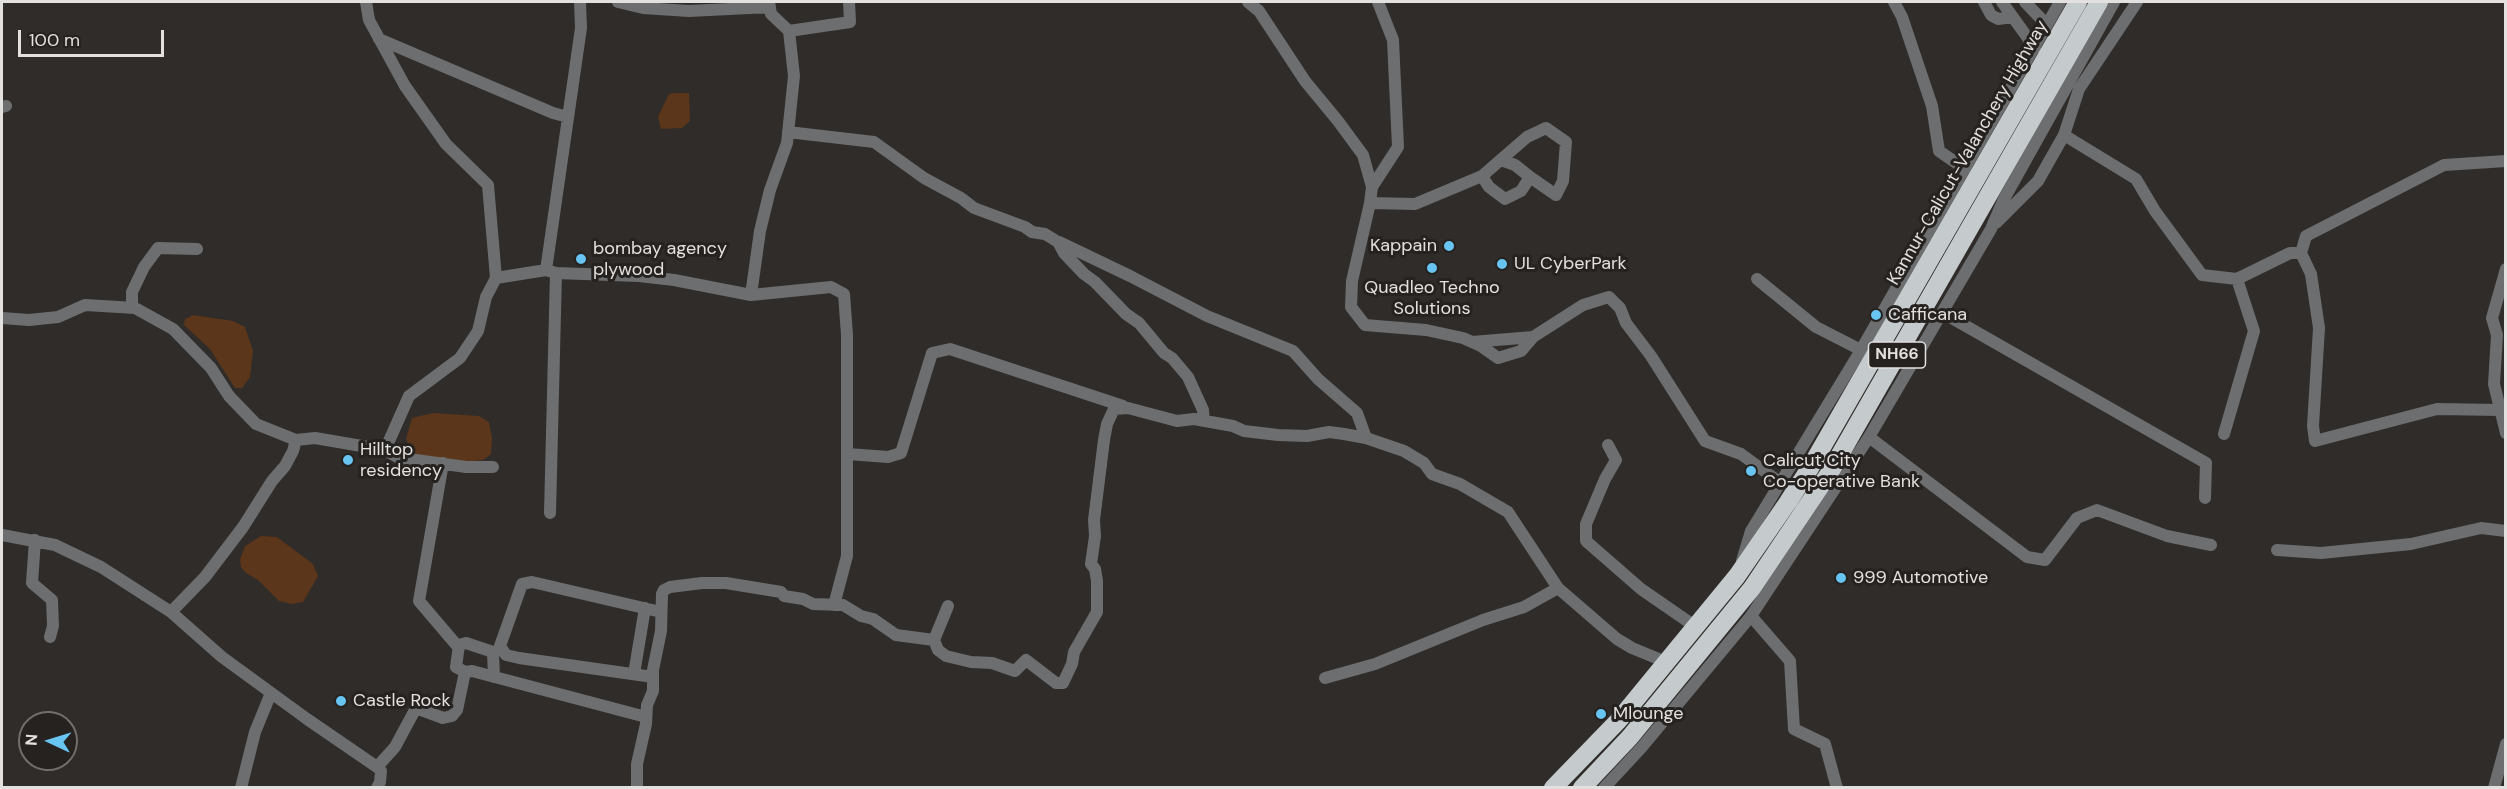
<!DOCTYPE html>
<html>
<head>
<meta charset="utf-8">
<style>
  body { margin:0 }
  #map { position:relative; width:2507px; height:789px; overflow:hidden; background:#2f2c2a; font-family:"DM Sans",sans-serif }
  canvas { display:block }
  .frame { position:absolute; inset:0; border:3px solid #e3e1df; pointer-events:none }
  .north { position:absolute; left:18px; top:711px; width:60px; height:60px; box-sizing:border-box; background:#262220; border:2px solid #726e6c; border-radius:50%; rotate:274deg; font-size:16px; font-weight:700; line-height:24px; text-align:center; color:#e3e1df }
  .north::after { content:''; display:block; margin:auto; width:21px; height:27px; background:#68c4f0; clip-path:polygon(50% 0,100% 100%,50% 72%,0 100%) }
  .scale { position:absolute; left:18px; top:30px; width:146px; height:27px; box-sizing:border-box; border:3px solid #e3e1df; border-top:0; padding-left:8px; font-size:18px; line-height:21px; white-space:nowrap; color:#e3e1df; -webkit-text-stroke:4px #262220; paint-order:stroke }
</style>
</head>
<body>
<div id="map">
<canvas width="2507" height="789"></canvas>
<div class="frame"></div>
<div class="north">N</div>
<div class="scale">100 m</div>
</div>
<script>
const ctx = document.querySelector('canvas').getContext('2d');
ctx.lineJoin = 'round';
function fill(path, color) {
  ctx.fillStyle = color;
  ctx.fill(path, 'evenodd');
}
function poly(rows) {
  const path = new Path2D();
  for (const r of rows) {
    path.moveTo(r[0], r[1]);
    for (let i = 2; i < r.length; i += 2) path.lineTo(r[i], r[i + 1]);
  }
  return path;
}
function strokePath(path, color, width, dash) {
  ctx.strokeStyle = color;
  ctx.lineWidth = width;
  ctx.lineCap = dash ? 'butt' : 'round';
  ctx.setLineDash(dash || []);
  ctx.stroke(path);
}
function drawText(font, color, halo, rows, align = 'center') {
  ctx.font = font + ' "DM Sans",sans-serif';
  ctx.lineWidth = 6;
  ctx.setLineDash([]);
  ctx.textBaseline = 'middle';
  ctx.strokeStyle = halo;
  ctx.fillStyle = color;
  for (const [text, x, y, turn = 0] of rows) {
    ctx.save();
    ctx.translate(x, y);
    ctx.rotate((+turn || 0) * Math.PI / 180);
    ctx.textAlign = isNaN(turn) ? turn : align;
    if (halo) ctx.strokeText(text, 0, 0);
    ctx.fillText(text, 0, 0);
    ctx.restore();
  }
}
const green = poly([
  [675,93,689,93,690,121,682,128,661,129,658,117,669,94],
  [193,315,233,321,245,327,253,351,250,377,242,388,235,388,210,349,184,325,185,319],
  [433,413,479,416,489,422,492,438,491,454,483,460,473,461,453,461,412,455,406,439,412,418],
  [261,536,277,537,313,564,318,576,303,602,291,604,279,601,258,580,246,573,241,567,240,560,245,546]
]);
const minor = poly([
  [366,2,369,20,405,86,446,144,488,185,496,278],
  [618,2,643,8,689,11,770,7],
  [1248,2,1259,11,1305,81,1338,121,1363,155,1372,187,1370,203],
  [1894,2,1902,17,1932,106,1939,151,1965,169],
  [1984,2,1991,15,1998,19,2013,17],
  [2002,2,2035,48],
  [2025,2,2047,25],
  [789,31,850,22,849,2],
  [379,39,553,113,568,117],
  [2,107,6,106],
  [788,132,874,142,924,178,961,198,974,208,1025,227,1032,232,1045,234,1058,242,1064,253,1084,274,1095,282,1126,314,1139,323,1164,353,1172,358,1188,377,1203,410,1204,421],
  [2064,135,2136,179,2155,211,2202,275,2237,279,2290,253,2301,253,2311,274,2319,328,2313,426,2315,441,2437,409,2500,410],
  [1482,176,1489,187,1505,199,1521,191,1530,177,1515,165,1501,160],
  [1530,177,1556,195,1563,181,1566,142,1546,128,1527,137,1482,176,1415,204,1370,203,1352,281,1351,307,1365,325,1426,330,1463,338,1481,346,1498,358,1521,351,1533,337,1583,305,1609,297,1620,308,1626,323,1651,356,1705,441,1741,454,1782,484],
  [1372,187,1398,147,1393,40,1378,2],
  [1996,223,2038,181,2064,135,2079,89,2137,2],
  [1059,242,1130,276,1207,316,1293,351,1318,379,1357,413,1366,438],
  [2301,253,2306,236,2444,165,2506,161],
  [2506,269,2492,318,2497,335,2494,384,2506,433],
  [546,270,581,28,580,2],
  [1757,279,1816,327,1861,350],
  [751,295,831,287,844,294,847,335,847,556,834,605],
  [132,308,132,292,144,267,158,248,197,249],
  [1943,313,2206,463,2205,498],
  [2,318,29,320,58,317,85,305,135,308,173,329,211,368,229,396,256,424,296,440,315,438,385,450,409,396,460,358,478,331,486,297,496,278,546,270,556,273,639,276,674,280,751,295,760,231,770,190,787,143,794,76,789,31,771,14,769,2],
  [1472,342,1533,337],
  [2224,434,2254,331,2237,279],
  [1869,437,2027,557,2045,560,2077,518,2097,510,2167,536,2211,545],
  [1608,445,1616,460,1605,479,1586,524,1586,541,1641,589,1696,627],
  [385,450,399,458,416,460,466,467,493,467],
  [848,454,888,457,901,453,932,353,950,349,1123,406],
  [443,463,419,601,459,648],
  [550,513,556,273],
  [2,535,55,545,101,567,171,612,222,657,307,719,377,767,381,771,380,782,377,788],
  [35,540,32,583,52,600,53,626,50,637],
  [2277,550,2321,553,2411,544,2481,528,2506,531],
  [1742,561,1751,531,1861,350,2060,2],
  [171,612,205,577,243,527,272,481,285,466,293,451,296,440],
  [1751,616,1790,661,1794,729,1825,744,1837,788],
  [934,640,948,606],
  [465,672,456,667,459,645,466,643,493,652,494,677],
  [634,674,645,608],
  [653,677,519,658,506,655,500,646,522,584,532,582,661,612],
  [1325,678,1375,664,1483,620,1524,607,1558,588],
  [377,767,395,747,416,708,443,718,452,716,457,710,465,672,472,671,646,717],
  [241,788,255,732,271,693],
  [637,788,637,764,646,724,647,705,653,691,653,670,661,631,662,594,664,590,670,587,702,583,726,583,781,592,784,596,803,599,813,604,843,605,861,616,873,619,896,635,934,640,938,650,946,656,971,662,992,663,1015,671,1026,660,1056,683,1063,683,1072,664,1074,652,1097,612,1097,581,1095,569,1091,564,1095,536,1094,520,1104,440,1107,424,1114,409,1128,408,1177,421,1194,419,1233,426,1244,431,1278,435,1307,436,1329,432,1344,434,1366,438,1404,451,1424,463,1432,474,1460,484,1508,512,1558,588,1617,639,1632,648,1666,662],
  [1604,788,1642,747,1751,616,1869,437,1991,229,2004,199,2114,2],
  [2494,788,2506,744]
]);
const highway = poly([
  [1553,788,1618,721,1737,576,1788,502,1810,468,2078,2],
  [1582,788,1630,737,1752,588,1830,472,2099,2]
]);
const markers = [
  [1449,246,6,"#68c4f0"],
  [581,259,6,"#68c4f0"],
  [1502,264,6,"#68c4f0"],
  [1432,268,6,"#68c4f0"],
  [1876,315,6,"#68c4f0"],
  [348,460,6,"#68c4f0"],
  [1751,471,6,"#68c4f0"],
  [1841,578,6,"#68c4f0"],
  [341,701,6,"#68c4f0"],
  [1601,714,6,"#68c4f0"]
];
const shields = [
  [1897,355,57]
];
const shieldNames = [
  ["NH66",1897,355]
];
const streetNames = [
  ["Kannur-Calicut-Valanchery Highway",1968,153,-60]
];
const poiNames = [
  ["Kappain",1437,246,"right"],
  ["bombay agency",593,249],
  ["plywood",593,270],
  ["UL CyberPark",1514,264],
  ["Quadleo Techno",1432,288,"center"],
  ["Solutions",1432,309,"center"],
  ["Cafficana",1888,315],
  ["Hilltop",360,450],
  ["residency",360,471],
  ["Calicut City",1763,461],
  ["Co-operative Bank",1763,482],
  ["999 Automotive",1853,578],
  ["Castle Rock",353,701],
  ["Mlounge",1613,714]
];
fill(green, '#5b361a');
strokePath(minor, '#6c6e6f', 12);
strokePath(highway, '#c5cacc', 18);
for (const [x, y, r, color] of markers) {
  const dot = new Path2D();
  dot.arc(x, y, r, 0, 2 * Math.PI);
  ctx.fillStyle = color;
  ctx.fill(dot);
  strokePath(dot, '#262220', 2);
}
for (const [x, y, w] of shields) {
  const box = new Path2D();
  box.roundRect(x - w / 2, y - 13, w, 26, 4.5);
  ctx.fillStyle = '#262220';
  ctx.fill(box);
  strokePath(box, '#e3e1df', 1.5);
}
drawText('bold 16px', '#e3e1df', null, shieldNames);
drawText('18px', '#e3e1df', '#262220', streetNames);
drawText('18px', '#e3e1df', '#262220', poiNames, 'left');
</script>
</body>
</html>
